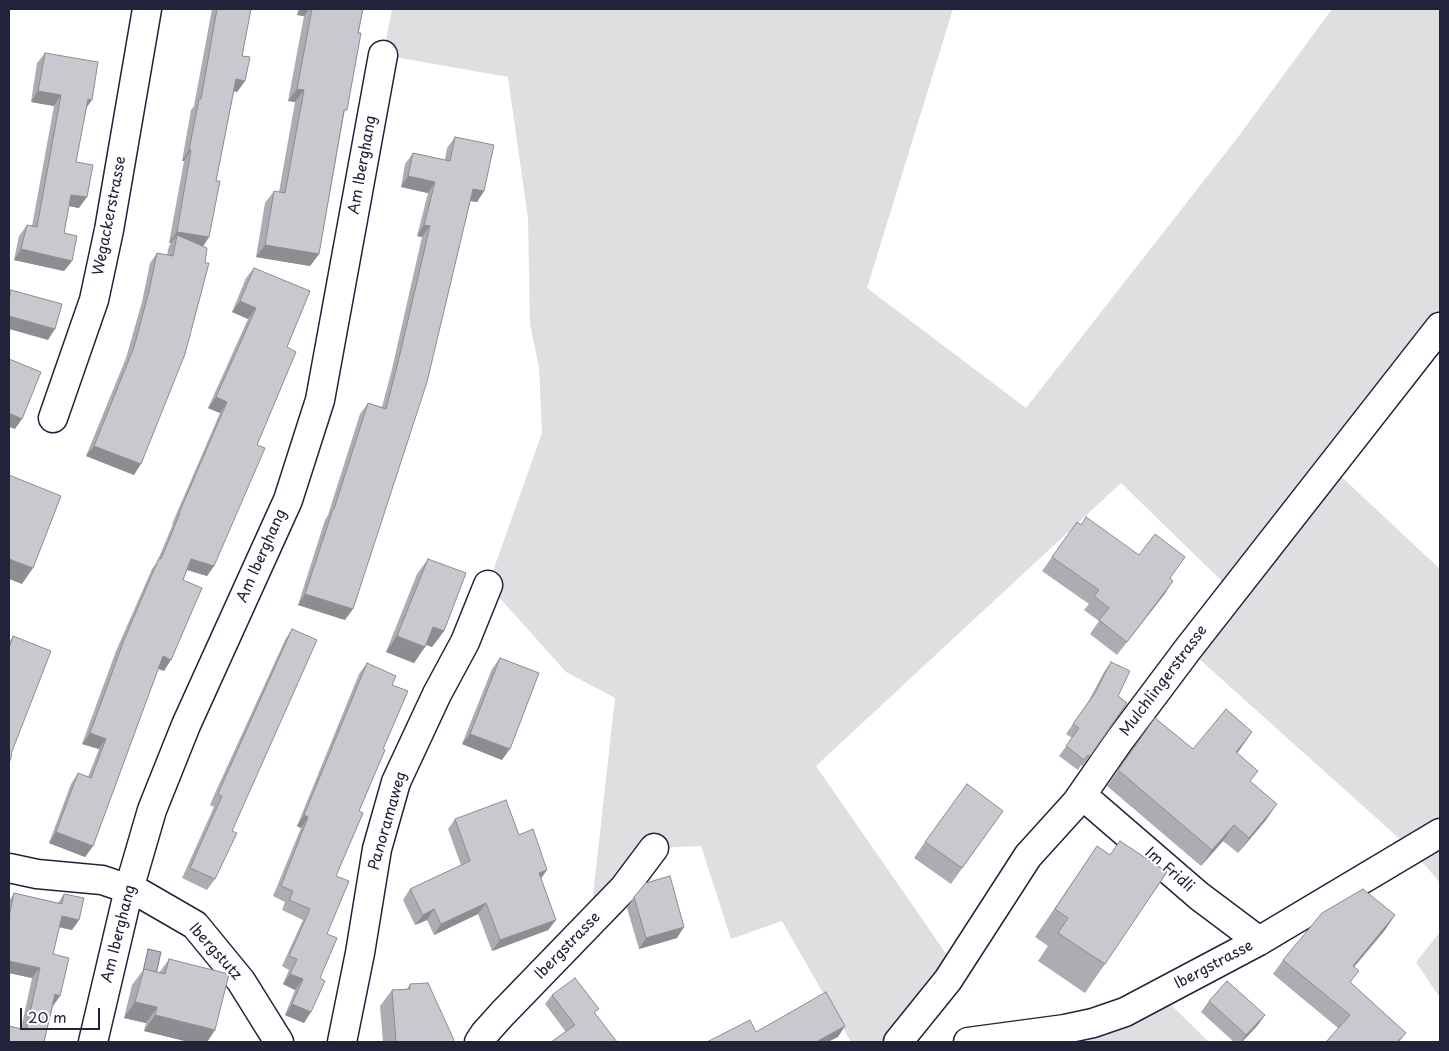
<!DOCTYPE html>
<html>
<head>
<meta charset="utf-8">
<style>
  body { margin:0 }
  #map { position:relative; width:1449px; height:1051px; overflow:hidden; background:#fff; font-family:"Playpen Sans",sans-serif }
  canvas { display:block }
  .frame { position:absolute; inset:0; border:10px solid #22223b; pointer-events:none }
  .scale { position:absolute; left:20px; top:1008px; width:80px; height:22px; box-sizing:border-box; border:2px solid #22223b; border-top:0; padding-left:6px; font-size:15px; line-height:18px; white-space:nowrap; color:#22223b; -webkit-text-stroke:4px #fff; paint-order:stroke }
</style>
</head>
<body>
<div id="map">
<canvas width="1449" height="1051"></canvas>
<div class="frame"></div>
<div class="scale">20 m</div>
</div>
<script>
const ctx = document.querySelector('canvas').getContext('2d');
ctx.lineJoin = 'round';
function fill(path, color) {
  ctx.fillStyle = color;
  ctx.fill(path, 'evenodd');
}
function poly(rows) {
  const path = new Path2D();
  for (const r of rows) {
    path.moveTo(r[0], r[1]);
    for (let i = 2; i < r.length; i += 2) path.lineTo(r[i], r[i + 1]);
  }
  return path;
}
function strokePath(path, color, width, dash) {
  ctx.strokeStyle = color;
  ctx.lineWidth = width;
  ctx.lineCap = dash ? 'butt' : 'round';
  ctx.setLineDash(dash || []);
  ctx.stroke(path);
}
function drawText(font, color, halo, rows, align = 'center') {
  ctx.font = font + ' "Playpen Sans",sans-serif';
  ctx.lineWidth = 4;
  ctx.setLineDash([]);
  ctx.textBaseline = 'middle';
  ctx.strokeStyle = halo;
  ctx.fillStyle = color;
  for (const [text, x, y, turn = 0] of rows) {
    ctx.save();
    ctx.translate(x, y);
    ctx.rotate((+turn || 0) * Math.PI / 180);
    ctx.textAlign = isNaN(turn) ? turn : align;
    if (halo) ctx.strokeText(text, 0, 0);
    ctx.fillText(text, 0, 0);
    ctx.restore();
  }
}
const green = poly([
  [392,9,953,9,867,288,1026,408,1238,137,1332,9,1440,9,1440,327,1331,467,1440,569,1440,883,1412,850,1188,649,1233,592,1121,483,816,766,956,968,898,1042,851,1042,782,921,731,939,701,846,654,848,590,922,615,698,566,672,488,585,542,433,539,367,530,324,528,218,508,77,383,55],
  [1440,932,1440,998,1416,962],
  [1160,994,1209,1042,1020,1042]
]);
const water = poly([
  [148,949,161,952,155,979,142,976,148,949]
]);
const minor = poly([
  [53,418,94,300,109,230,147,9],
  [1082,795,1199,896,1259,941],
  [9,868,37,874,102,880,138,892,195,925,241,981,279,1042],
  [93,1042,129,889,152,810,186,725,288,500,320,400,383,55],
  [342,1042,360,953,377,849,396,782,437,694,465,642,488,585],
  [479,1042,485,1033,503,1013,624,888,654,848],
  [898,1042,948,980,1028,856,1076,803,1119,741,1188,649,1440,327],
  [968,1042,1065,1029,1093,1023,1125,1012,1259,941,1440,833]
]);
const wall = poly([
  [212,9,251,9,242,56,245,81,237,92,234,91,216,181,209,237,203,246,134,475,86,456,126,358,142,302,150,263,157,253,167,255,169,246,171,243,169,243,184,161,182,161,191,110,194,106],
  [298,9,363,9,319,254,310,266,256,257,265,203,274,191,279,192,295,102,288,101,304,16,297,15],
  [45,53,86,108,76,162,79,208,69,206,64,233,72,261,64,271,14,260,19,236,27,225,32,226,54,106,31,102,37,63],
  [455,137,484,191,477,202,470,201,345,620,298,605,325,520,328,515,360,414,368,403,382,407,392,369,422,237,417,236,428,193,401,187,405,164,413,153,445,160,447,148],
  [254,268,287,347,257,445,214,566,207,576,187,570,183,580,164,671,158,669,93,846,85,857,49,843,71,784,78,773,88,777,99,749,82,744,116,651,152,569,157,562,173,524,172,524,220,413,208,408,248,319,232,312,246,278],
  [1077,522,1173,581,1117,655,1090,634,1099,621,1084,610,1089,604,1042,571],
  [428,559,444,631,432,647,426,645,414,663,386,652,417,574],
  [292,629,232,831,215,879,207,890,182,878,214,807,210,805,216,791,285,640],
  [13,636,9,763,9,643],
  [500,658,502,760,462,744,492,669],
  [1111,662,1118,696,1127,703,1083,766,1081,765,1078,770,1059,756,1072,738,1066,734,1088,702,1104,672],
  [367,663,392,685,383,749,359,811,336,876,320,978,304,1023,285,1015,295,990,283,984,289,970,282,966,303,920,282,910,285,902,273,896,301,828,297,826,359,674],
  [1155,718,1193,749,1241,748,1237,753,1251,782,1266,820,1238,853,1223,841,1201,866,1107,786],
  [1003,811,951,884,914,858,925,842],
  [455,819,519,835,541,879,556,920,548,930,492,951,478,914,434,935,427,920,415,925,403,900,410,889,461,865,448,829],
  [1097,846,1105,964,1085,993,1038,961,1048,946,1035,937],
  [14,893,58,903,64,894,79,920,72,930,59,927,53,954,53,1006,44,1042,21,1029,32,978,9,973,9,901],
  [634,897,677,938,639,949,627,908],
  [1395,915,1385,930,1354,967,1351,983,1406,1033,1399,1042,1326,1042,1338,1028,1273,974,1283,960],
  [169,959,215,1030,207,1042,189,1042,144,1031,146,1023,124,1018,132,985,144,969,159,973],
  [410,984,454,1042,383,1042,380,1006,392,990,407,989],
  [552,995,596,1014,566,1032,545,1004],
  [1209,1001,1265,1015,1257,1026,1242,1042,1234,1042,1201,1012]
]);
const shadedWall = poly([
  [301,9,309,9,304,16,297,15],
  [236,79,245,81,237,92,229,90],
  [297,89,304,90,295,102,288,101],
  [38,91,61,95,54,106,31,102],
  [88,99,92,100,84,111],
  [189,150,191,150,184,161,182,161],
  [408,176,435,182,428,193,401,187],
  [473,189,484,191,477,202,465,200],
  [71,195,87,197,79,208,63,205],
  [424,225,430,226,422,237,417,236],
  [177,232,209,237,202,248,177,235,171,243,169,243],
  [265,245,319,254,310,266,256,257],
  [21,249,72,261,64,271,14,260],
  [240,301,256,308,248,319,232,312],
  [9,316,55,329,48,340,9,329],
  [216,397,227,402,220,413,208,408],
  [9,413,22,419,15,429,9,427],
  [94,446,141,464,134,475,86,456],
  [9,559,33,568,22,584,9,579],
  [191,559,214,566,207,576,184,569],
  [1173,581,1164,595,1117,655,1127,642],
  [305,594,353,609,345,620,298,605],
  [433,627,444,631,432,647,422,643],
  [397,636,425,647,414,663,386,652],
  [163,656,171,660,164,671,155,667],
  [1252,732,1241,748,1225,768,1236,752],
  [90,733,106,739,99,749,82,744],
  [470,734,510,749,502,760,462,744],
  [1277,804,1266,820,1238,853,1249,838],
  [304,815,308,817,301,828,297,826],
  [1234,825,1223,841,1201,866,1212,850],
  [56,832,93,846,85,857,49,843],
  [547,870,540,880,539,873],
  [486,903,478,914,434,935,441,924],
  [434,909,427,920,415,925,423,915],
  [1395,915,1385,930,1343,980,1353,966],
  [62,916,79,920,72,930,54,926],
  [556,920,548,930,492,951,500,940],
  [684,927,677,938,639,949,646,938],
  [9,961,40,968,32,978,9,973],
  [290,974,303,979,295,990,283,984],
  [55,994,60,996,53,1006,48,1005],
  [135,1002,157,1007,146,1023,124,1018],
  [292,1004,311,1012,304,1023,285,1015],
  [155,1015,215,1030,207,1042,189,1042,144,1031],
  [1265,1015,1257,1026,1242,1042,1241,1042,1246,1035],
  [845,1026,838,1037,828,1042,816,1042]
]);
const building = poly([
  [217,9,251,9,242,56,250,57,245,81,236,79,216,181,220,181,209,237,177,232,191,150,189,150,199,99,201,99,217,9],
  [312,9,363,9,358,33,361,33,347,110,344,110,319,254,265,245,274,191,285,193,304,90,297,89,312,9],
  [45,53,98,62,92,100,88,99,76,162,93,165,87,197,71,195,64,233,77,236,72,261,21,249,27,225,37,227,61,95,38,91,45,53],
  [455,137,494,145,484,191,473,189,427,382,353,609,305,594,333,509,334,509,368,403,386,409,399,358,430,226,424,225,435,182,408,176,413,153,450,161,455,137],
  [177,235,207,248,205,263,209,263,185,354,141,464,94,446,134,347,149,291,157,253,173,256,177,235],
  [254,268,310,291,287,347,296,352,257,445,265,448,214,566,191,559,183,580,202,588,171,660,163,656,93,846,56,832,78,773,91,778,106,739,90,733,124,640,159,558,161,559,180,513,179,513,227,402,216,397,256,308,240,301,254,268],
  [11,290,62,304,55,329,9,316,9,299,11,290],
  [9,359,41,372,22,419,9,413,9,359],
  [9,475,61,496,33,568,9,559,9,475],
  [1086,517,1139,555,1155,534,1185,557,1170,578,1173,581,1127,642,1099,620,1109,608,1094,596,1099,590,1052,557,1077,522,1081,525,1086,517],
  [428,559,466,573,444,631,433,627,425,647,397,636,428,559],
  [292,629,317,640,232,831,237,833,215,879,190,868,222,796,218,794,224,780,292,629],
  [13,636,51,651,11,754,12,755,9,763,9,648,13,636],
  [500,658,539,673,510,749,470,734,500,658],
  [1111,662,1130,671,1118,696,1127,703,1090,756,1088,755,1084,760,1066,746,1079,728,1073,724,1095,693,1111,662],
  [367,663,396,676,392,685,408,691,383,749,385,750,359,811,363,813,336,876,349,881,327,934,337,938,320,978,325,981,311,1012,292,1004,303,979,290,974,297,959,289,956,310,909,289,900,293,891,281,886,308,817,304,815,367,663],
  [1226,709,1252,732,1236,752,1258,771,1250,781,1277,804,1249,838,1234,825,1212,850,1118,770,1155,718,1193,749,1226,709],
  [967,784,1003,811,962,868,925,842,967,784],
  [506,800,519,835,533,829,547,870,539,873,556,920,500,940,486,903,441,924,434,909,423,915,410,889,470,861,455,819,506,800],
  [1120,841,1167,872,1105,964,1058,933,1068,918,1055,909,1097,846,1110,855,1120,841],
  [670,876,684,927,646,938,634,897,646,883,670,876],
  [1363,889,1395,915,1353,966,1359,971,1350,982,1406,1033,1397,1042,1326,1042,1350,1015,1283,960,1322,913,1363,889],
  [14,893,62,904,64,894,84,898,79,920,62,916,53,954,69,958,60,996,55,994,44,1042,9,1042,9,1026,26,1030,40,968,9,961,9,917,14,893],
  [169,959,229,974,215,1030,155,1015,157,1007,135,1002,144,969,165,974,169,959],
  [575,978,599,1009,594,1012,617,1042,551,1042,575,1025,552,995,575,978],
  [1227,981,1265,1015,1246,1035,1209,1001,1227,981],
  [428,983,454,1040,454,1042,396,1042,392,990,410,989,410,984,428,983],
  [826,992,845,1026,816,1042,707,1042,750,1020,756,1032,826,992]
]);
const streetNames = [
  ["Am Iberghang",363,165,-80],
  ["Wegackerstrasse",110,216,-79],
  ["Am Iberghang",262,556,-66],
  ["Mulchlingerstrasse",1164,681,-53],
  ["Panoramaweg",388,821,-74],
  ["Im Fridli",1169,870,41],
  ["Am Iberghang",119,934,-76],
  ["Ibergstrasse",568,946,-46],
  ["Ibergstutz",215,952,48],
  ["Ibergstrasse",1214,965,-28]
];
fill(green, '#dfdfe2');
fill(water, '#b4b4bc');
strokePath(water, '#7a7a88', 1);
strokePath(minor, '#22223b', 31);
strokePath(minor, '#fff', 28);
fill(wall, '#acacb2');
fill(shadedWall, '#8c8c91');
fill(building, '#c8c8cf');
strokePath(building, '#8c8c91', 1);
drawText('15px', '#22223b', '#fff', streetNames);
</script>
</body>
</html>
